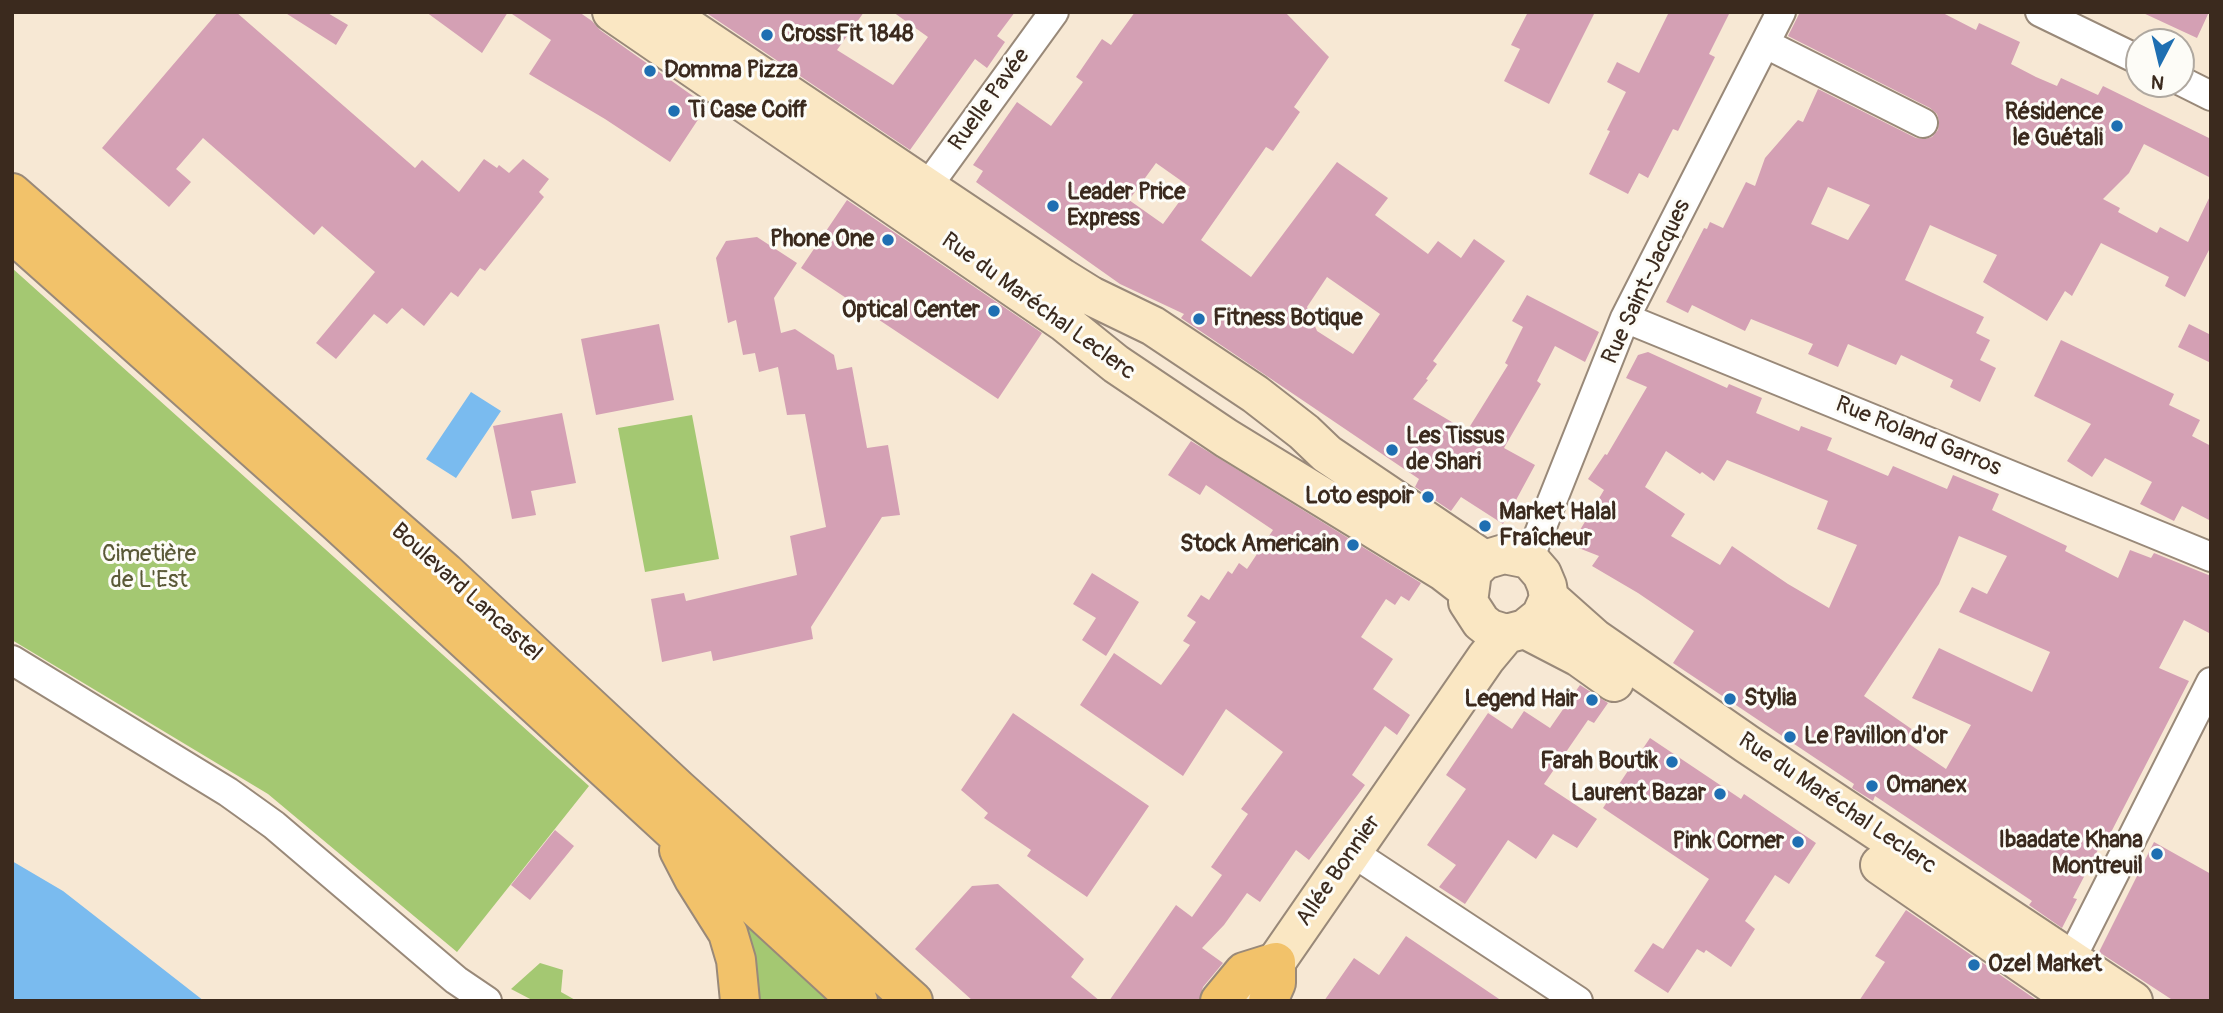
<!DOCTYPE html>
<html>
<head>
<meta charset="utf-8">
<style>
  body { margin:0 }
  #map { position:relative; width:2223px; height:1013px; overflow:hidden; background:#f7e8d4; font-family:Pangolin,sans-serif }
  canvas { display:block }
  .frame { position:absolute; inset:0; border:14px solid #3b2a1e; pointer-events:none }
  .north { position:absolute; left:2125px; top:28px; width:70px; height:70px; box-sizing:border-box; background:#fdfcf7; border:2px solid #afa8a0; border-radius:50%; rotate:187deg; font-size:19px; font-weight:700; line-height:28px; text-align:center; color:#3b2a1e }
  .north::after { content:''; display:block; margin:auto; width:24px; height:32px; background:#1f6fb2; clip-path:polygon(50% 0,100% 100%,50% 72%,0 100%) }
</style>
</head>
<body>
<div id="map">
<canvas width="2223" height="1013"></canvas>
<div class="frame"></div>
<div class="north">N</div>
</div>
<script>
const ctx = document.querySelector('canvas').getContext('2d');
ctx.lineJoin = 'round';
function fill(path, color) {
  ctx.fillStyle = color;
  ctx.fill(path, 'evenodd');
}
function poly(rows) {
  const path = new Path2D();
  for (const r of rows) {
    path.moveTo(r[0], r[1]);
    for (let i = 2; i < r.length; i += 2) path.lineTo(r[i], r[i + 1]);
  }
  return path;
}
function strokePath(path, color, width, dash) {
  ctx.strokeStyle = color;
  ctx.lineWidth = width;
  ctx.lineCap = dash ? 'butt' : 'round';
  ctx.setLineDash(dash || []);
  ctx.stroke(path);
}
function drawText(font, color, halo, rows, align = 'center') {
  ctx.font = font + ' Pangolin,sans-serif';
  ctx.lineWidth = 6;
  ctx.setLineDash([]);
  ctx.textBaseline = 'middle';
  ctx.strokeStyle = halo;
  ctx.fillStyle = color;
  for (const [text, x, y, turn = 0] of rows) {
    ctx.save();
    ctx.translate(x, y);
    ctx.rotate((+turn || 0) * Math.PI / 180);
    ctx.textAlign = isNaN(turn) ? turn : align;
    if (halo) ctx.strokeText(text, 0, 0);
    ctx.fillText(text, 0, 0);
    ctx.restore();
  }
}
const green = poly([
  [12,268,589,786,457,952,268,794,12,640],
  [692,415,719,559,645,572,618,428],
  [732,909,832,1001,745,1001],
  [540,963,563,970,561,992,577,1001,534,1001,511,989]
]);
const water = poly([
  [471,392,501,411,456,478,426,459],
  [12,861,63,891,204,1001,12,1001]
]);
const building = poly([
  [218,12,236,12,415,168,422,160,459,192,484,159,497,168,499,165,509,173,523,159,549,179,539,192,544,197,485,271,480,268,458,297,451,292,424,326,402,308,387,324,374,314,336,359,316,343,375,272,322,226,314,235,203,138,176,169,191,182,169,207,102,148],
  [284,12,326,12,348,25,336,45],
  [426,12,508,12,482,53],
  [509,12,579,12,592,21,600,30,707,106,670,162,605,119,529,74,551,40],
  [705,12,864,12,837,50,893,85,928,37,893,12,1015,12,997,36,1005,42,987,68,975,59,910,150],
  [1135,12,1285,12,1329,57,1294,107,1300,112,1273,151,1266,147,1201,240,1251,277,1337,162,1388,198,1375,215,1428,254,1438,241,1461,258,1474,239,1505,261,1433,361,1437,364,1426,379,1428,380,1413,399,1467,431,1508,365,1505,363,1523,327,1512,321,1527,295,1599,332,1585,362,1555,346,1537,381,1541,384,1504,448,1535,465,1503,524,1461,497,1451,511,1415,487,1419,479,1181,318,1184,314,1120,284,976,182,983,171,973,165,1017,102,1051,126,1083,82,1076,77,1102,39,1111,45],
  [1156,163,1190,187,1163,224,1129,200],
  [1327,277,1380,314,1353,354,1317,331,1307,307],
  [1528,12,1595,12,1549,104,1504,81,1520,49,1511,45],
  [1669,12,1730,12,1709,54,1715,57,1678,131,1673,129,1648,178,1639,173,1628,194,1589,174,1610,131,1607,130,1626,92,1607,82,1617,62,1639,73],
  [1800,12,1941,12,1976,30,1979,23,2020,42,2011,64,2036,77,2057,86,2061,78,2098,95,2103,86,2211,139,2211,178,2144,144,2129,173,2103,199,2120,208,2118,212,2157,233,2160,227,2188,242,2211,194,2211,246,2185,297,2165,286,2169,277,2101,243,2072,296,2065,291,2047,321,1983,282,1997,255,1930,225,1905,280,1984,317,1976,333,1990,340,1980,360,1996,368,1980,402,1950,387,1953,380,1901,355,1896,365,1848,344,1838,367,1808,354,1813,344,1751,319,1745,331,1692,305,1688,313,1666,302,1704,228,1707,229,1710,222,1723,228,1746,182,1755,186,1765,158,1798,120,1803,122,1818,89,1916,138,1925,139,1932,137,1938,130,1939,121,1937,114,1930,108,1788,36],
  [1828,187,1870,205,1848,240,1811,224],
  [2141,12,2209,12,2197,38],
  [847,200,1042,333,998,399,801,268],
  [757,237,797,263,774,298,781,333,795,329,834,355,837,370,852,367,867,448,888,445,900,515,882,517,811,627,813,639,713,661,711,651,662,662,651,599,684,593,686,601,797,575,790,536,826,527,805,414,787,415,778,367,759,372,755,353,743,355,736,320,728,323,716,258,726,241],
  [659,324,674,400,596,415,581,339],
  [2189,324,2211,335,2211,363,2178,347],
  [2061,340,2174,394,2169,405,2200,420,2192,436,2211,446,2211,521,2182,506,2174,521,2140,504,2152,482,2105,458,2092,477,2067,461,2091,424,2034,396],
  [1648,352,1727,388,1729,384,1762,398,1756,413,1799,431,1801,426,1832,438,1827,450,1888,476,1893,466,1947,489,1953,475,1999,494,1992,510,2067,546,2065,551,2118,578,2130,550,2151,558,2154,553,2211,576,2211,634,2184,620,2159,668,2189,681,2106,842,2103,840,2073,898,2077,899,2062,928,2029,905,2032,901,1875,796,1873,801,1852,788,1854,784,1673,663,1694,631,1638,593,1592,566,1599,556,1571,545,1604,490,1588,479,1605,454,1607,455,1647,387,1626,378,1638,355],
  [1666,451,1700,474,1702,472,1714,481,1727,460,1828,501,1817,529,1857,545,1829,608,1788,584,1732,546,1720,565,1671,536,1685,514,1645,487],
  [1959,536,2007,556,1987,594,1972,587,1959,612,2050,652,2032,692,1939,648,1912,698,1971,725,1946,769,1906,742,1913,730,1864,696,1939,584],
  [562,413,576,483,531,491,536,515,512,519,493,426],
  [1191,441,1421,583,1409,601,1401,596,1395,605,1386,599,1361,637,1393,659,1373,689,1410,715,1397,735,1385,726,1352,775,1365,785,1309,860,1296,850,1260,902,1247,893,1224,925,1202,948,1223,963,1203,987,1199,1001,1109,1001,1176,905,1192,917,1222,875,1211,867,1248,814,1241,809,1283,752,1226,709,1183,776,1080,705,1114,653,1161,685,1190,645,1183,641,1196,622,1187,616,1201,595,1209,600,1228,571,1232,574,1239,563,1247,569,1273,530,1206,485,1200,495,1168,475],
  [1092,573,1139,602,1106,656,1082,640,1096,618,1073,604],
  [1580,685,1608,703,1594,723,1588,720,1544,784,1597,819,1577,848,1553,834,1536,859,1508,840,1465,904,1439,887,1456,865,1427,845,1466,789,1446,775,1488,713,1512,729,1524,711,1550,728],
  [1013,713,1149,806,1087,897,1027,856,1031,850,984,818,988,813,961,790],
  [1650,738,1741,799,1744,794,1816,843,1789,884,1775,875,1745,921,1755,929,1731,967,1706,950,1704,953,1697,949,1668,993,1634,971,1653,943,1663,949,1709,879,1603,808],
  [555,830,574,846,530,900,511,885],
  [2154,842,2211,874,2211,1001,2174,1001,2099,952],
  [998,884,1084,959,1071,977,1100,1001,973,1001,915,949,972,886],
  [1906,910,2038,1001,1859,1001,1885,962,1875,956],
  [1406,936,1502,1001,1324,1001,1354,958,1379,975]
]);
const street = poly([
  [2040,12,2139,60],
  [1766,44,1923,123],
  [2181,81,2211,96],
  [927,187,1054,12],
  [1625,318,2211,557],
  [1529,559,1625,318,1781,12],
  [12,660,228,792,274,825,456,980,487,1001],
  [1352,852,1578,1001],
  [2070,961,2211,682]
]);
const secondary = poly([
  [612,12,1064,322,1116,364,1226,438,1443,571,1469,591],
  [665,12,1062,278,1091,296,1153,326,1255,394,1304,432,1327,454,1484,560],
  [1504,554,1529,559,1542,574,1547,586,1549,598,1541,616,1525,629,1506,634,1490,629,1481,622,1468,602,1472,572,1484,560,1504,554],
  [1549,598,1594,638,1747,744,2133,1001],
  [1525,629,1579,657,1614,682],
  [1880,865,2077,1001],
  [1258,988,1486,658,1506,634]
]);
const primary = poly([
  [12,193,445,572,678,789,913,1001],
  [12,233,338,523,858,1001],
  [679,850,694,879,728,933,736,960,740,1001],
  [1220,1001,1244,972,1276,962,1276,983,1268,1001]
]);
const markers = [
  [767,35,7,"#1f6fb2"],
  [650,71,7,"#1f6fb2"],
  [674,111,7,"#1f6fb2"],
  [2117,126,7,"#1f6fb2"],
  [1053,206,7,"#1f6fb2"],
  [888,240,7,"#1f6fb2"],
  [994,311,7,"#1f6fb2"],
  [1199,319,7,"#1f6fb2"],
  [1392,450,7,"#1f6fb2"],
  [1428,497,7,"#1f6fb2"],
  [1485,526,7,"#1f6fb2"],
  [1353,545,7,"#1f6fb2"],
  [1730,699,7,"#1f6fb2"],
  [1592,700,7,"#1f6fb2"],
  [1790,737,7,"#1f6fb2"],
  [1672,762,7,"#1f6fb2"],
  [1872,786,7,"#1f6fb2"],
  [1720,794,7,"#1f6fb2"],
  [1798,842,7,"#1f6fb2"],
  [2157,854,7,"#1f6fb2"],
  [1974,965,7,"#1f6fb2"]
];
const poiNames = [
  ["CrossFit 1848",781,35],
  ["Domma Pizza",664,71],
  ["Ti Case Coiff",688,111],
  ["Résidence",2103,113,"right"],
  ["le Guétali",2103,139,"right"],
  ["Leader Price",1067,193],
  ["Express",1067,219],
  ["Phone One",874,240,"right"],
  ["Optical Center",980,311,"right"],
  ["Fitness Botique",1213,319],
  ["Les Tissus",1406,437],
  ["de Shari",1406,463],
  ["Loto espoir",1414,497,"right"],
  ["Market Halal",1499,513],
  ["Fraîcheur",1499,539],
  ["Stock Americain",1339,545,"right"],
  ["Stylia",1744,699],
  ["Legend Hair",1578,700,"right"],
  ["Le Pavillon d'or",1804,737],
  ["Farah Boutik",1658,762,"right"],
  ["Omanex",1886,786],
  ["Laurent Bazar",1706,794,"right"],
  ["Ibaadate Khana",2143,841,"right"],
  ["Montreuil",2143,867,"right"],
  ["Pink Corner",1784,842,"right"],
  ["Ozel Market",1988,965]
];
const streetNames = [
  ["Ruelle Pavée",990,100,-54],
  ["Rue Saint-Jacques",1647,282,-65],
  ["Rue du Maréchal Leclerc",1038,307,36],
  ["Rue Roland Garros",1918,437,22],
  ["Boulevard Lancastel",466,593,42],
  ["Rue du Maréchal Leclerc",1837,804,34],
  ["Allée Bonnier",1339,871,-55]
];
const parkNames = [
  ["Cimetière",149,555],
  ["de L'Est",149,581]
];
fill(green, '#a4c872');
fill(water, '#7abbef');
fill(building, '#d4a0b4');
strokePath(street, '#998979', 32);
strokePath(secondary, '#998979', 42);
strokePath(primary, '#998979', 42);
strokePath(street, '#fff', 28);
strokePath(secondary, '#fae7c3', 38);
strokePath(primary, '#f2c26a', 38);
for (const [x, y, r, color] of markers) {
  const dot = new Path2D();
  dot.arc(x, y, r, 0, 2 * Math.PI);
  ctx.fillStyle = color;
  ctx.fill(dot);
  strokePath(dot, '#fdfcf7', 2.5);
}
drawText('bold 23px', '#3b2a1e', '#fdfcf7', poiNames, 'left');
drawText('23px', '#3b2a1e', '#fdfcf7', streetNames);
drawText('23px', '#5a5937', '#fdfcf7', parkNames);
</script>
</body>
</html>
